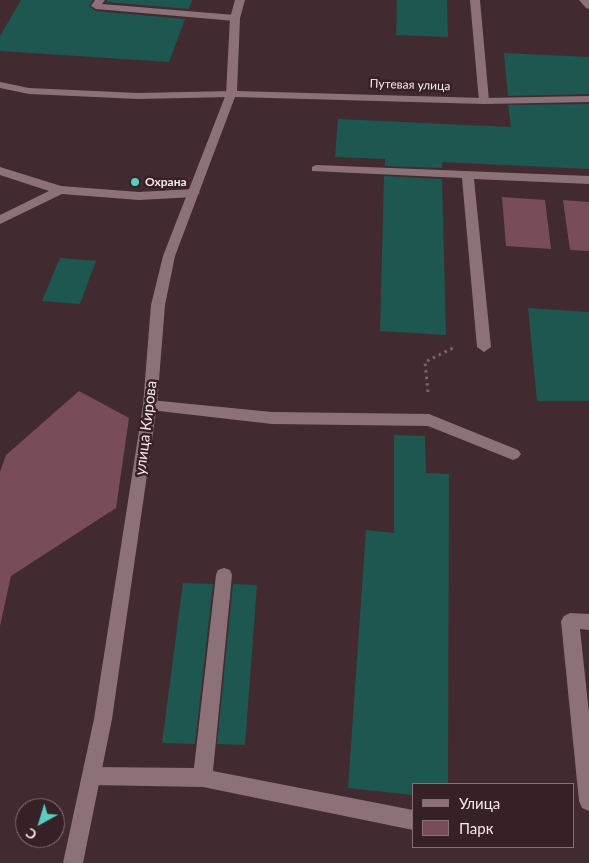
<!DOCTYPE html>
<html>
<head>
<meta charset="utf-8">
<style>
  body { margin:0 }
  #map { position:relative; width:589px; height:863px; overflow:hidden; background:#412b30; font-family:Lato,sans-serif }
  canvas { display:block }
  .legend { position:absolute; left:412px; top:783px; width:162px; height:65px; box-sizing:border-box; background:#362127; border:1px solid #837175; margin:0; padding:6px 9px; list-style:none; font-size:15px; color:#f7e8eb }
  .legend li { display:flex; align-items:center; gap:10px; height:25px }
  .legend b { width:25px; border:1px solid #837175 }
  .north { position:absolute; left:15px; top:798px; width:50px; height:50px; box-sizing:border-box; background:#362127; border:1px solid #837175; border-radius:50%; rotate:219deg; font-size:14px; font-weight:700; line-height:20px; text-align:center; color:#f7e8eb }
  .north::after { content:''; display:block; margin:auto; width:18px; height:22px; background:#57cec1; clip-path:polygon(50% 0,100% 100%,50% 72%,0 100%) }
</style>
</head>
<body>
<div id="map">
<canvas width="589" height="863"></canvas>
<ul class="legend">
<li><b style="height:6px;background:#8c7278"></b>Улица</li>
<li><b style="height:14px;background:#784d58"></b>Парк</li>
</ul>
<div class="north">С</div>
</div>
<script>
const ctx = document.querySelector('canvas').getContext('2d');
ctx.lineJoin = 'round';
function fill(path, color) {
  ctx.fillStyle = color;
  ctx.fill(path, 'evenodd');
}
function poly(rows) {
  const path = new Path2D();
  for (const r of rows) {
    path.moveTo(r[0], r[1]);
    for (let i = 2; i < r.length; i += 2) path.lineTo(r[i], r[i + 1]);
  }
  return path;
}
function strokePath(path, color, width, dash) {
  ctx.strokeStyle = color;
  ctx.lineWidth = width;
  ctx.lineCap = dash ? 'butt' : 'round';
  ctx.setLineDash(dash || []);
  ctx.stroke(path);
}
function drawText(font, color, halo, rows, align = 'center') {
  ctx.font = font + ' Lato,sans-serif';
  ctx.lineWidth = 5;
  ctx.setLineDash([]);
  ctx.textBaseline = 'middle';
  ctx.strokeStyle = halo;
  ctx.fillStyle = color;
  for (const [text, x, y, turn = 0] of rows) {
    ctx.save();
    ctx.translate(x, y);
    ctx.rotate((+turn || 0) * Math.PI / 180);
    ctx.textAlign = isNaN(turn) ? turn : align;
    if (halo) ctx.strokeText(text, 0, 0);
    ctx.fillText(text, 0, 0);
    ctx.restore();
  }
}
const green = poly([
  [502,197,545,200,551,249,506,246],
  [563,200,589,202,589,251,570,250],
  [79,391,129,418,116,508,11,576,0,626,0,472,6,455]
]);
const building = poly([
  [21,0,93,0,89,6,96,11,185,19,169,62,0,51,0,36],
  [107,0,192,0,189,9,106,2],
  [397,0,447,0,448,37,396,35],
  [504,53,589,57,589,94,508,96],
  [589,104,589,169,442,162,442,168,385,166,385,159,335,157,338,119,511,127,508,105],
  [384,176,442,179,446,335,380,331],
  [60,258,96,261,80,304,42,301],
  [528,308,589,312,589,401,537,401],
  [394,435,425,436,426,473,449,474,448,784,413,784,413,795,348,788,366,530,394,533],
  [183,583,213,584,195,744,162,743],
  [233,584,257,585,245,745,217,744]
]);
const path = poly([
  [428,392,425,362,455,347]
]);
const lane = poly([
  [95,0,105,0,102,4,235,15,240,18,235,21,96,9,91,6,95,0],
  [470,0,480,0,489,101,484,104,479,101,470,0],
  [579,0,589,0,589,9,586,8,579,0],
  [0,82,29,88,138,93,231,91,236,94,231,97,138,99,29,94,0,88,0,82],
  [316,165,589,176,589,184,474,179,491,347,484,352,477,347,462,178,312,171,312,167,316,165],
  [0,167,61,186,139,192,194,189,200,193,194,197,139,200,62,194,0,224,0,215,49,191,0,175,0,167],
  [150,400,272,412,429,414,518,450,521,454,518,458,513,460,428,426,272,424,150,410,145,409,143,405,145,401,150,400],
  [224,568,230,570,232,575,213,771,413,810,413,830,203,787,92,785,85,783,82,776,85,769,92,767,194,768,216,575,218,570,224,568],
  [570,613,589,614,589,630,580,629,589,713,589,811,582,808,579,801,561,621,564,616,570,613]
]);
const street = poly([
  [235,0,245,0,240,18,237,91,484,98,589,96,589,102,484,104,235,97,175,256,165,305,157,405,112,719,83,863,63,863,94,719,143,405,151,305,163,256,226,94,230,18,235,0]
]);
const markers = [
  [135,182,5,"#57cec1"]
];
const farStreetnames = [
  ["Путевая улица",410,85,2]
];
const farPoinames = [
  ["Охрана",145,182]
];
const streetNames = [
  ["улица Кирова",146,428,-83]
];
fill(green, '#784d58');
fill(building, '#1e5650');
strokePath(path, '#7a666a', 3, [2.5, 4]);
fill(lane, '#8c7278');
fill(street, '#8c7278');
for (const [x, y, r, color] of markers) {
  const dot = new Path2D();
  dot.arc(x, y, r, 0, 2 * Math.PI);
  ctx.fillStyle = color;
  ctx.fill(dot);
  strokePath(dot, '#362127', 2);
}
drawText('12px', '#f7e8eb', '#362127', farStreetnames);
drawText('bold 12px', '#f7e8eb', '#362127', farPoinames, 'left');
drawText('15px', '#f7e8eb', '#362127', streetNames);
</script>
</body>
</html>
